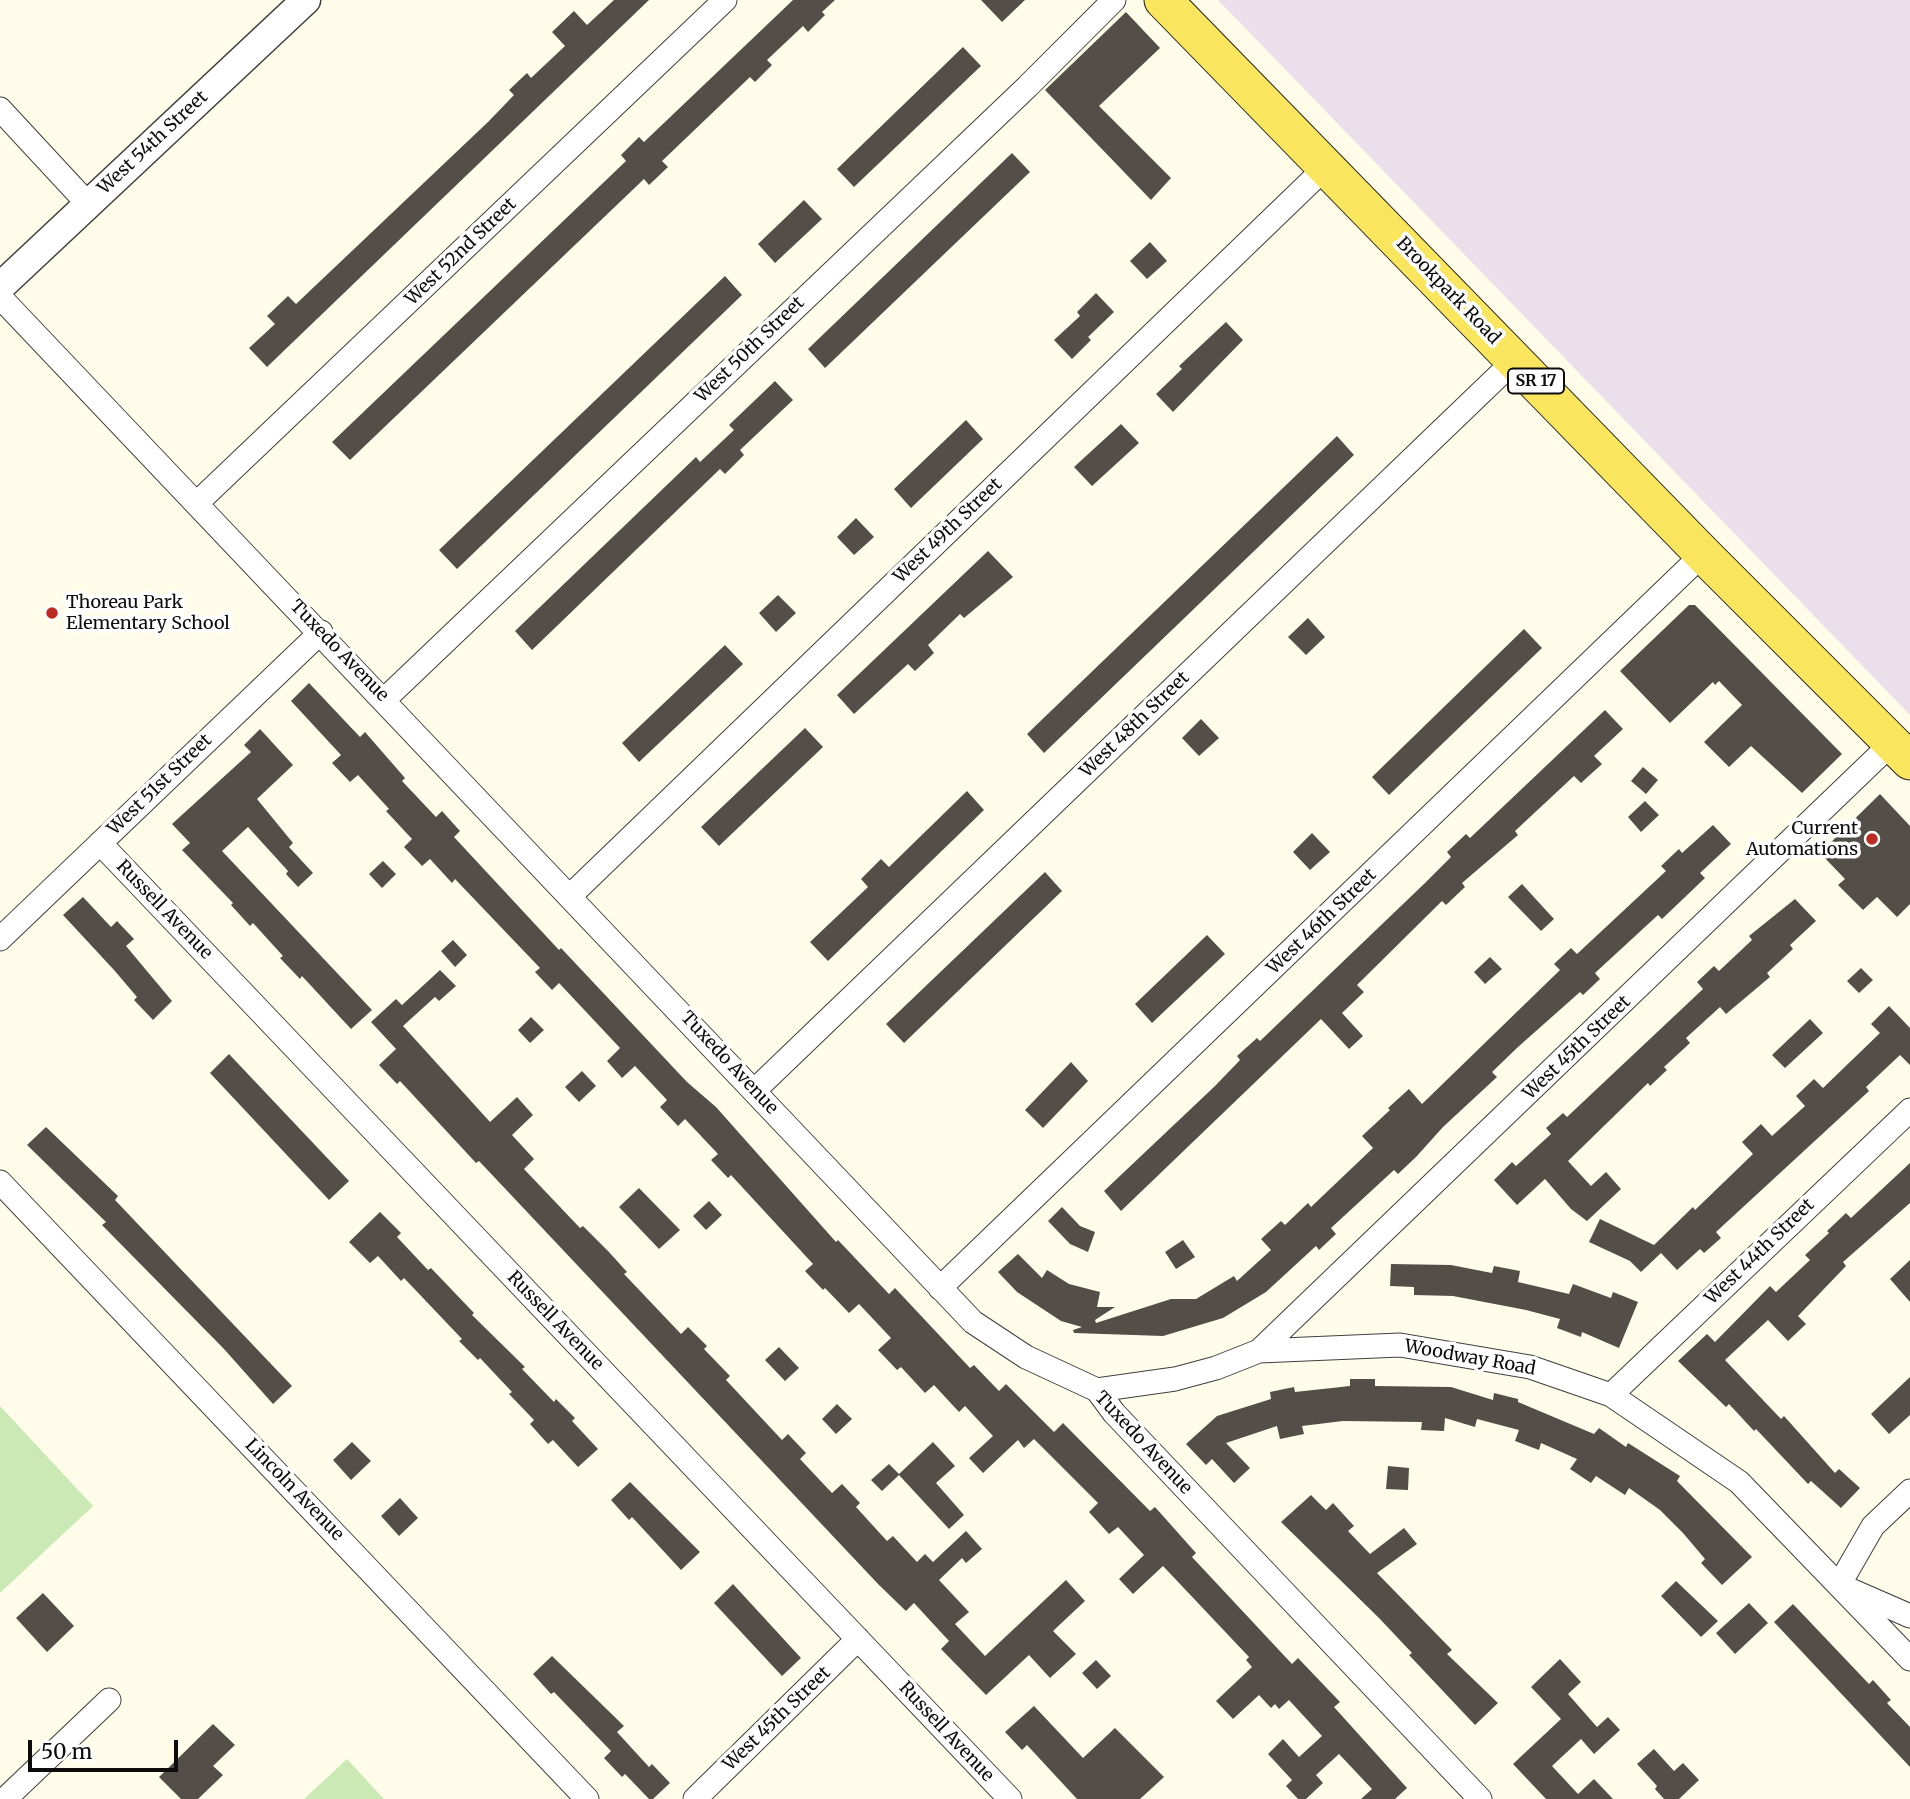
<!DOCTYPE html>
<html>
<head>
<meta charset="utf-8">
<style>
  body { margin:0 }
  #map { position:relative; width:1910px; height:1799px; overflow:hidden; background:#fffdea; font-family:Merriweather,serif }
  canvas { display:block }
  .scale { position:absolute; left:28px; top:1740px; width:150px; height:32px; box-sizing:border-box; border:4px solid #0c0c0c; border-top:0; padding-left:9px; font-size:21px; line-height:24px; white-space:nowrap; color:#0c0c0c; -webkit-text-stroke:5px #fff; paint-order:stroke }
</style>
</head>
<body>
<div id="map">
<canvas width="1910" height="1799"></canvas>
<div class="scale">50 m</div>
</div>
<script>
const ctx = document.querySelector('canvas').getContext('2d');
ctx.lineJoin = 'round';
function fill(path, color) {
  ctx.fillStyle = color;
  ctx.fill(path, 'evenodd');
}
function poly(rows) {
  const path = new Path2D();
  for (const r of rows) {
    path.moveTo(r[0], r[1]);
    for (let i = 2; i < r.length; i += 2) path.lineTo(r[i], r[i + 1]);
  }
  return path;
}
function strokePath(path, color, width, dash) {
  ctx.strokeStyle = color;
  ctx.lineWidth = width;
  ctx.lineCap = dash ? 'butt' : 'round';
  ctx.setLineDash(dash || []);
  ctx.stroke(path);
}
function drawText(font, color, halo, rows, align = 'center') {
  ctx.font = font + ' Merriweather,serif';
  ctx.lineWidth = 7;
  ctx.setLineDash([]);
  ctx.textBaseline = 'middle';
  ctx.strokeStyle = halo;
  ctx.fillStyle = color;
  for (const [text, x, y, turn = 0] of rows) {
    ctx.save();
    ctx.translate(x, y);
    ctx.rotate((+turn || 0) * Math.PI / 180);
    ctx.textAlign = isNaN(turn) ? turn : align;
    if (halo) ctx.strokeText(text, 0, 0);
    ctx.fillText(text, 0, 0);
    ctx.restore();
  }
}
const industrial = poly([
  [1218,0,1910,0,1910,715]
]);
const green = poly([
  [0,1406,93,1506,0,1593],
  [347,1759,384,1799,304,1799]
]);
const building = poly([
  [614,0,649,0,267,367,249,348,275,324,267,316,288,296,296,304,488,122,514,95,509,90,527,73,531,78,565,46,552,32,574,11,587,25],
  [793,0,835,0,822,12,825,15,808,32,803,26,767,60,772,65,755,82,750,77,662,161,668,167,649,185,644,179,350,460,332,442,626,161,621,155,639,137,644,142],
  [981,0,1025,0,1002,22],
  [1126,12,1160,48,1099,106,1171,178,1151,200,1045,90],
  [963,47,981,66,854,187,837,169],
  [1012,153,1030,172,825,368,808,349],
  [804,200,822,219,775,263,758,244],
  [1150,242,1167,261,1147,279,1130,261],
  [725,276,742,295,457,569,439,550],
  [1096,293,1114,312,1088,337,1091,340,1072,359,1054,340,1080,316,1077,312],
  [1226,322,1243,340,1173,412,1156,394,1182,369,1179,366],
  [775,381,793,400,740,450,744,455,725,474,720,469,532,650,515,631,696,457,700,462,734,430,729,425],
  [966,420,983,439,911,508,894,489],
  [1121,424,1139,443,1092,486,1074,467],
  [1337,436,1354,455,1044,753,1027,734],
  [856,518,874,537,854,555,837,537],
  [988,551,1013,577,964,618,960,614,928,645,934,653,915,671,908,664,854,714,837,695],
  [778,595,796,613,776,632,759,613],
  [1689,605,1695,605,1842,754,1802,793,1751,746,1729,767,1704,742,1742,705,1719,681,1715,685,1713,682,1670,723,1620,671],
  [1308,618,1325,637,1306,655,1288,637],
  [1524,629,1542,648,1389,795,1372,777],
  [725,645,743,664,639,762,622,743],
  [309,683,360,737,365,732,405,778,402,781,436,817,442,811,460,831,454,837,559,950,561,948,687,1082,716,1107,836,1242,838,1240,889,1294,895,1288,970,1368,974,1365,999,1391,1006,1384,1054,1432,1063,1423,1150,1511,1155,1507,1196,1553,1192,1557,1292,1664,1298,1658,1340,1702,1334,1707,1407,1788,1395,1799,1361,1799,1372,1789,1339,1754,1316,1775,1323,1783,1306,1799,1298,1799,1286,1786,1292,1780,1268,1754,1283,1739,1299,1757,1322,1736,1289,1700,1279,1709,1275,1704,1271,1708,1259,1695,1233,1719,1216,1701,1252,1667,1246,1660,1249,1657,1163,1566,1133,1594,1119,1579,1144,1555,1118,1527,1109,1534,1089,1512,1098,1503,1034,1439,1024,1448,1018,1440,983,1473,969,1458,993,1436,965,1406,959,1412,934,1385,925,1393,901,1367,897,1370,878,1350,891,1338,859,1304,849,1313,825,1288,823,1290,805,1271,813,1264,731,1175,728,1178,711,1160,718,1154,685,1119,678,1126,660,1107,667,1100,635,1066,622,1078,607,1061,620,1048,559,983,552,990,535,972,540,968,455,879,452,883,430,859,422,866,404,847,412,839,386,811,389,809,358,775,350,782,332,763,341,755,291,701],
  [1605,710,1623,729,1594,756,1602,764,1581,783,1574,776,1515,831,1518,835,1462,883,1465,887,1446,905,1442,901,1357,985,1364,992,1342,1013,1363,1036,1349,1049,1321,1019,1121,1211,1104,1191,1215,1086,1240,1060,1237,1056,1257,1038,1260,1041,1425,883,1451,857,1447,852,1466,834,1470,838],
  [1201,719,1219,738,1199,756,1182,738],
  [805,728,823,747,719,846,701,827],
  [260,729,293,765,257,799,293,843,289,847,313,873,298,887,286,874,288,871,248,827,222,851,372,1010,351,1029,302,976,300,979,280,958,283,956,253,923,250,926,231,905,233,903,182,850,190,843,172,824,251,752,244,745],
  [1643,767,1658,780,1646,794,1631,781],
  [967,791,984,810,828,961,810,942,868,887,861,879,881,859,889,867],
  [1880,794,1910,826,1910,904,1897,917,1877,897,1863,910,1838,885,1845,879,1820,853],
  [1645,801,1659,815,1641,832,1628,817],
  [1713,825,1731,844,1700,873,1705,878,1662,919,1658,915,1595,973,1600,979,1583,995,1580,992,1518,1047,1492,1072,1497,1077,1443,1127,1416,1157,1398,1174,1394,1170,1331,1228,1336,1234,1319,1250,1316,1246,1266,1292,1223,1318,1163,1336,1074,1333,1073,1330,1082,1327,1061,1321,1017,1292,998,1272,1018,1254,1042,1278,1047,1270,1069,1284,1100,1292,1097,1307,1115,1307,1095,1320,1096,1323,1171,1299,1196,1299,1234,1276,1237,1281,1271,1250,1261,1239,1281,1221,1285,1225,1308,1203,1311,1207,1373,1148,1362,1136,1390,1110,1388,1108,1409,1089,1422,1104,1560,970,1554,964,1571,948,1577,954,1666,871,1661,866,1679,849,1682,853],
  [1312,833,1330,852,1310,870,1293,852],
  [383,861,396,874,382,888,369,874],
  [1045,872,1062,891,904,1043,886,1024],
  [1522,884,1554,919,1541,931,1508,897],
  [83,897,111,927,117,921,134,939,126,946,172,1001,153,1020,134,1000,137,997,114,970,63,915],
  [1795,899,1816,921,1790,945,1793,949,1767,973,1770,977,1726,1014,1720,1007,1686,1038,1690,1043,1664,1067,1667,1070,1650,1086,1648,1083,1568,1161,1591,1186,1606,1172,1621,1189,1587,1221,1571,1209,1545,1179,1517,1205,1494,1180,1512,1162,1516,1166,1551,1134,1546,1128,1563,1113,1567,1117,1703,989,1697,982,1714,966,1719,971,1752,940,1749,936],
  [1207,935,1225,954,1152,1023,1135,1004],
  [453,940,467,955,455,967,441,951],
  [1490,957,1502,969,1485,984,1474,972],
  [1861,968,1873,980,1859,993,1847,981],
  [440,970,456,986,439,1001,435,997,403,1026,490,1122,517,1097,533,1115,512,1135,534,1159,524,1169,580,1228,583,1226,609,1252,627,1272,624,1274,681,1334,688,1327,707,1346,704,1349,730,1376,726,1380,782,1440,788,1434,806,1453,800,1459,832,1493,842,1484,860,1503,856,1507,887,1541,893,1536,917,1562,925,1554,933,1562,966,1531,982,1549,966,1563,962,1558,939,1580,969,1612,955,1624,985,1656,1066,1580,1085,1601,1053,1631,1076,1654,1050,1678,1029,1655,986,1695,941,1649,949,1641,914,1603,906,1611,879,1585,479,1161,476,1163,400,1081,397,1084,379,1065,396,1049,371,1022,396,999,402,1005],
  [1889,1006,1910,1028,1910,1065,1900,1055,1866,1087,1869,1091,1716,1232,1721,1238,1704,1253,1700,1249,1677,1270,1661,1253,1641,1272,1630,1261,1589,1242,1600,1219,1654,1245,1693,1207,1695,1210,1753,1154,1742,1142,1761,1124,1772,1136,1805,1106,1796,1096,1814,1079,1823,1088,1880,1033,1871,1024],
  [531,1017,544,1030,530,1043,518,1030],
  [1810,1019,1823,1033,1785,1068,1772,1055],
  [229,1054,349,1181,329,1200,210,1073],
  [1071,1062,1088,1081,1043,1128,1025,1110],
  [582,1071,596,1086,579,1102,565,1087],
  [46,1127,118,1196,115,1200,292,1386,273,1404,224,1349,102,1225,106,1222,27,1145],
  [1910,1163,1910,1203,1843,1262,1846,1266,1798,1316,1806,1324,1788,1341,1768,1320,1725,1360,1781,1419,1784,1416,1835,1473,1839,1469,1860,1488,1841,1508,1811,1481,1808,1484,1756,1429,1754,1431,1729,1404,1726,1407,1678,1361,1707,1334,1715,1342,1770,1286,1776,1292,1810,1260,1805,1255,1829,1233,1827,1231,1846,1213,1851,1218],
  [639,1188,680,1230,659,1249,619,1207],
  [709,1201,722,1215,706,1230,693,1216],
  [1062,1207,1080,1226,1095,1232,1088,1252,1070,1244,1048,1221],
  [380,1212,401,1233,397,1237,428,1270,431,1268,474,1313,472,1315,525,1367,522,1369,554,1402,556,1399,575,1418,572,1421,598,1449,578,1467,553,1440,548,1444,530,1424,534,1420,509,1394,512,1392,480,1358,478,1360,459,1341,462,1339,404,1278,401,1281,378,1256,370,1263,349,1242],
  [1183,1240,1195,1257,1176,1269,1165,1252],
  [1910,1260,1910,1302,1890,1279],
  [1391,1264,1451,1265,1492,1273,1494,1266,1520,1271,1518,1282,1569,1294,1573,1284,1611,1298,1613,1292,1638,1302,1619,1348,1582,1332,1581,1337,1557,1328,1560,1319,1526,1310,1453,1296,1414,1295,1414,1287,1390,1286],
  [779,1347,799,1368,785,1381,765,1360],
  [1910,1377,1910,1415,1889,1434,1871,1414],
  [1350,1379,1375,1379,1375,1386,1451,1387,1493,1400,1494,1393,1518,1399,1518,1402,1594,1434,1599,1428,1626,1447,1628,1443,1680,1476,1677,1481,1752,1557,1722,1585,1701,1563,1705,1559,1683,1533,1660,1510,1629,1488,1625,1495,1596,1476,1591,1483,1570,1469,1577,1459,1541,1443,1539,1450,1515,1441,1519,1430,1477,1419,1475,1427,1445,1418,1444,1431,1421,1430,1422,1422,1343,1421,1302,1426,1304,1434,1280,1439,1277,1426,1226,1443,1250,1468,1234,1483,1212,1459,1206,1465,1186,1444,1217,1416,1271,1399,1270,1392,1294,1387,1295,1392,1350,1386],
  [837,1404,852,1419,836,1434,822,1419],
  [352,1442,371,1461,351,1480,333,1460],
  [933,1442,955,1466,936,1483,964,1515,949,1529,899,1475,882,1491,871,1480,889,1464,899,1474],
  [1388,1466,1409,1468,1408,1490,1386,1489],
  [630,1482,700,1552,681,1570,632,1517,629,1520,611,1500],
  [1311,1495,1326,1510,1333,1503,1354,1526,1348,1531,1370,1554,1404,1528,1417,1544,1377,1573,1452,1650,1447,1654,1498,1703,1475,1725,1409,1655,1412,1653,1379,1618,1281,1522],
  [400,1498,418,1518,399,1536,381,1516],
  [1676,1581,1718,1621,1701,1637,1661,1596],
  [733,1584,801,1658,782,1676,714,1603],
  [43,1593,74,1626,47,1652,16,1618],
  [1749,1603,1768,1623,1735,1654,1716,1633],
  [1793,1604,1869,1684,1873,1680,1891,1700,1887,1703,1910,1727,1910,1767,1774,1622],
  [552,1656,624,1726,617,1732,649,1767,652,1764,670,1783,653,1799,649,1799,625,1774,622,1777,604,1758,611,1751,554,1692,551,1694,533,1674],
  [1560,1659,1581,1682,1568,1694,1597,1727,1608,1717,1620,1730,1594,1754,1581,1739,1552,1766,1578,1794,1594,1779,1613,1799,1546,1799,1513,1764,1561,1719,1531,1687],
  [1096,1660,1111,1676,1097,1689,1082,1673],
  [1034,1706,1083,1758,1115,1728,1164,1777,1140,1799,1077,1799,1027,1745,1022,1750,1005,1732],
  [213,1724,235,1745,213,1766,223,1775,198,1799,181,1799,159,1777],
  [1654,1749,1674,1771,1683,1763,1699,1780,1679,1799,1664,1799,1655,1789,1657,1786,1637,1764]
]);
const minor = poly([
  [0,109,88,204],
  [0,297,973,1322,1026,1357,1097,1390,1114,1413,1480,1799],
  [197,503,725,0],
  [385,699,1027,87,1114,0],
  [100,843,1010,1799],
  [570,896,1326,167],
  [0,939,321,632],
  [755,1090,1515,360],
  [0,1182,587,1799],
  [940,1288,1703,554],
  [1259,1351,1892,743],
  [1097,1390,1175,1379,1216,1368,1259,1351,1400,1345,1530,1367,1611,1395,1739,1482,1910,1659],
  [1611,1395,1910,1110],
  [1910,1491,1873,1526,1839,1585,1910,1616],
  [5,1799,109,1700],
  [695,1799,858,1639]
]);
const tertiary = poly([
  [0,287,306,0]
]);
const primary = poly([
  [1163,0,1703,554,1910,761]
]);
const markers = [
  [52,613,7,"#bd2c23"],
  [1872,839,7,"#bd2c23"]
];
const shields = [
  [1536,381,56]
];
const shieldNames = [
  ["SR 17",1536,381]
];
const streetNames = [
  ["West 54th Street",153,143,-43],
  ["West 52nd Street",461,252,-44],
  ["Brookpark Road",1448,291,46],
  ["West 50th Street",750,350,-44],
  ["West 49th Street",948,531,-44],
  ["Tuxedo Avenue",339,651,46],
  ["West 48th Street",1135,725,-44],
  ["West 51st Street",160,785,-44],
  ["Russell Avenue",164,910,46],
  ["West 46th Street",1322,922,-44],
  ["West 45th Street",1577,1048,-44],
  ["Tuxedo Avenue",729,1063,47],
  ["West 44th Street",1760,1252,-44],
  ["Russell Avenue",555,1321,46],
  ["Woodway Road",1470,1358,10],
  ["Tuxedo Avenue",1143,1443,47],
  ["Lincoln Avenue",294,1490,46],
  ["West 45th Street",777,1719,-44],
  ["Russell Avenue",946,1732,47]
];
const poiNames = [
  ["Thoreau Park",66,603],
  ["Elementary School",66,624],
  ["Current",1858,829,"right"],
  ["Automations",1858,850,"right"]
];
fill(industrial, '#ebdfeb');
fill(green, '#cae9b4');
fill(building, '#544e48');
strokePath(minor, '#3f3f3f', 25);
strokePath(tertiary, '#3f3f3f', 31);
strokePath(primary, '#1d1d1d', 39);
strokePath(minor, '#fff', 23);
strokePath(tertiary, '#fff', 28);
strokePath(primary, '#fae55f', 37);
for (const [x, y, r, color] of markers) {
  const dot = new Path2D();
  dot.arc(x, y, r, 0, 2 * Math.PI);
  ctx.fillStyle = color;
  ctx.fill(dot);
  strokePath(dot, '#fff', 2.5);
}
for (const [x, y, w] of shields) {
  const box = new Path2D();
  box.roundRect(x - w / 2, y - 12.5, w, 25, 5);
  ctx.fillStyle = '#fff';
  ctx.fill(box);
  strokePath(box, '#0c0c0c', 2);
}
drawText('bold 16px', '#0c0c0c', null, shieldNames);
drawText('18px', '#0c0c0c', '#fff', streetNames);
drawText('18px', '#0c0c0c', '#fff', poiNames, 'left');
</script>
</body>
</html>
